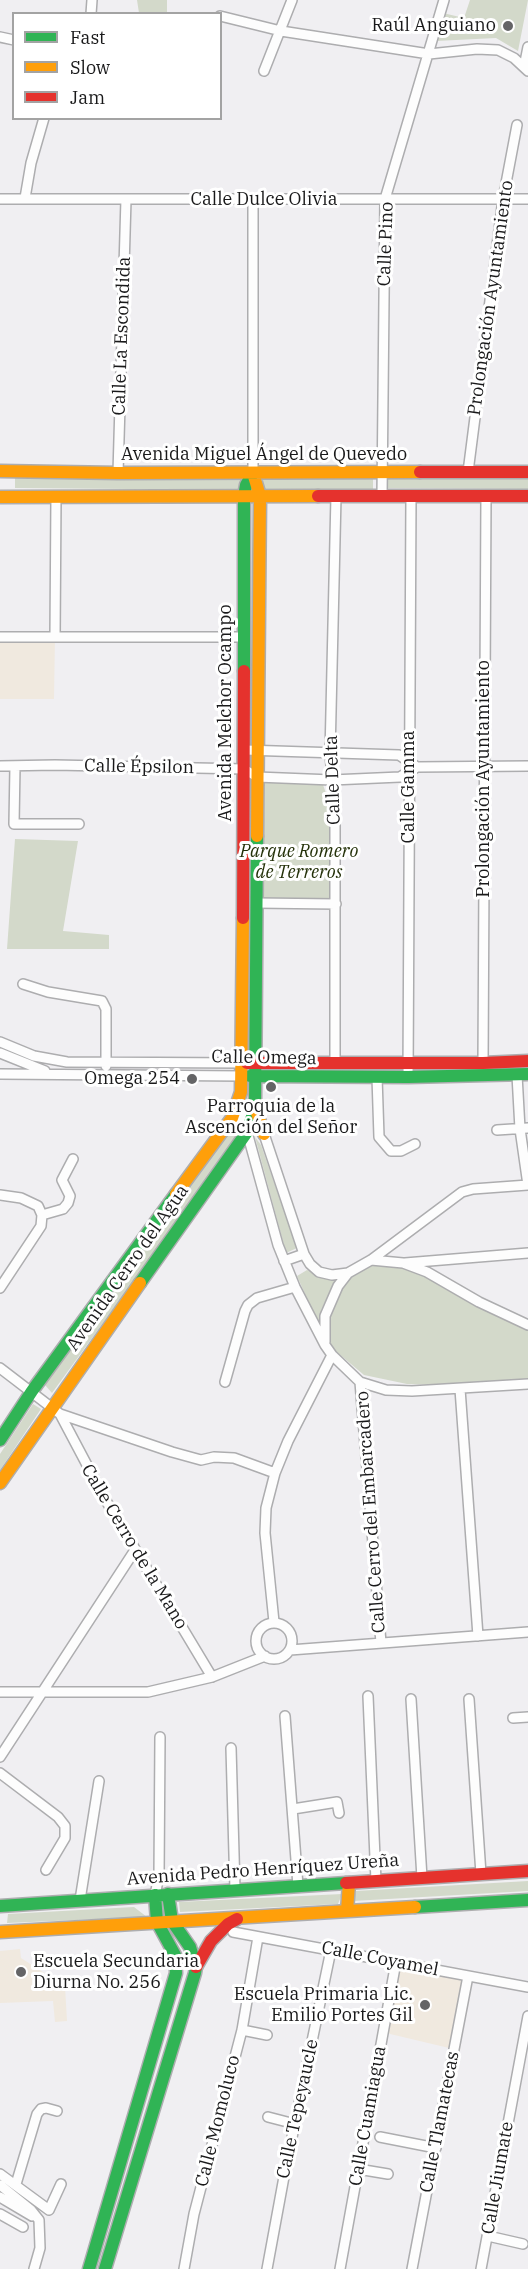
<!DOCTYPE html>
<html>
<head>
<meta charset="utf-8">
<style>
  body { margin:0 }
  #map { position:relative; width:528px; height:2269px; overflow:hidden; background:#f0eff2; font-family:"IBM Plex Serif",serif }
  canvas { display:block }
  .legend { position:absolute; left:12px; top:12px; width:210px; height:108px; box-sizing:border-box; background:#fff; border:2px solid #a3a3a3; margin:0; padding:8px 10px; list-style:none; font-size:18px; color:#19191a }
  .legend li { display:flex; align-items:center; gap:12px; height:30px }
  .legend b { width:30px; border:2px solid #a3a3a3 }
</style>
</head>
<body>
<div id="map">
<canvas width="528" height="2269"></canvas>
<ul class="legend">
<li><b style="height:8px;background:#30b455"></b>Fast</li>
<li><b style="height:8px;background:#ff9f0a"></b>Slow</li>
<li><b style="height:8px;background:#e5322d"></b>Jam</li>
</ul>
</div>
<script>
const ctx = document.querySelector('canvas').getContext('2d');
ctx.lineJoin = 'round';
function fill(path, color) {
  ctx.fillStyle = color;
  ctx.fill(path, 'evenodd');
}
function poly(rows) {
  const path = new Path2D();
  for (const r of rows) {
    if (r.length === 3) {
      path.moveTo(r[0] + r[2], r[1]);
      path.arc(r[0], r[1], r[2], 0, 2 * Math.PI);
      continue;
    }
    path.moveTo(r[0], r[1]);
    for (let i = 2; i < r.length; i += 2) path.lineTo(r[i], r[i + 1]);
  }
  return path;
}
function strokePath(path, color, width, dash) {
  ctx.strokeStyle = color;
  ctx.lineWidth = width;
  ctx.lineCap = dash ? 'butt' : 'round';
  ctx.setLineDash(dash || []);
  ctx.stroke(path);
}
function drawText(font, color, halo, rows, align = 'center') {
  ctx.font = font + ' "IBM Plex Serif",serif';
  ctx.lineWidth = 6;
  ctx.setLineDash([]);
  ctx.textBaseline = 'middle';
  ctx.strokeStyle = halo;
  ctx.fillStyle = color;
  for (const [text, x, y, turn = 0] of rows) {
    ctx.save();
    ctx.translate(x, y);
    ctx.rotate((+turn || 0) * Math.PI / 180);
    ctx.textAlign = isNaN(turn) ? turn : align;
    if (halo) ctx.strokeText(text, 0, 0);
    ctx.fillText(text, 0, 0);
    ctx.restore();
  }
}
const education = poly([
  [0,637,55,637,54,699,0,699],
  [20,1949,21,1958,65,1986,67,2021,55,2022,53,2001,0,2003,0,1951],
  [399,1966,463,1976,449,2048,386,2033]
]);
const green = poly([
  [137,0,167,0,167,13,139,13],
  [470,0,528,0,518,51,496,38,436,41,443,13,464,18],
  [15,476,242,479,241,490,15,488],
  [373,478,373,491,265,490,261,479],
  [387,479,528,479,528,489,387,488],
  [265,780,322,782,333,813,333,898,262,898],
  [15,839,78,841,63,931,109,935,109,949,7,949],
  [233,1127,241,1134,52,1393,45,1385],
  [255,1137,261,1145,297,1248,286,1253],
  [380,1262,403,1266,439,1280,528,1327,528,1380,460,1386,407,1384,364,1375,332,1348,327,1327,328,1314,347,1279,360,1270],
  [307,1270,340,1278,335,1283,321,1310,321,1330,297,1276],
  [33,1404,41,1409,0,1470,0,1454],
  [528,1881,528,1891,353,1901,356,1891],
  [342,1894,338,1904,180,1912,179,1902],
  [134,1907,147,1917,7,1923,8,1914]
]);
const street = poly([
  [91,14,92,0],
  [220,16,281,31,429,54,477,49,498,50,514,58,528,71],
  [0,37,14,40],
  [524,67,528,47],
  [264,71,292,0],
  [25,198,31,163,44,118],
  [0,199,528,199],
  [468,472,503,199,517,125],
  [118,473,126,199],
  [253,473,253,201],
  [382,496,385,199,444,0],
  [0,637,244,637],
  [55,637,56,496],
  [245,750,399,755,417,767,528,766],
  [0,766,55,765,244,769,257,777,332,780,400,777,417,767],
  [15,766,14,824,79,824],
  [256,903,336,904],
  [23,984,48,992,102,1001,106,1009,106,1066],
  [0,1042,34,1056,67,1062,243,1063],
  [0,1053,45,1071],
  [483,1063,486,496],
  [335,1064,335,810,330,754,336,496],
  [0,1074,242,1076],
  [517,1075,520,1129,528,1185],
  [377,1077,379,1137,391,1151,401,1151,415,1144],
  [408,1077,411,496],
  [236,1111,264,1134,304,1254,310,1264,319,1272,332,1275,348,1273,371,1260,462,1192,473,1189,528,1185],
  [232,1118,247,1132,278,1245,295,1287,325,1345,332,1355,360,1382,386,1390,412,1391,528,1384],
  [497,1130,528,1128],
  [0,1195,21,1198,38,1206,42,1215,41,1226,0,1288],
  [42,1215,63,1209,68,1203,70,1196,62,1180,73,1159],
  [371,1260,403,1263,427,1272,479,1302,528,1325],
  [284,1261,304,1254],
  [405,1263,528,1253],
  [325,1342,325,1316,338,1286,348,1273],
  [0,1368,60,1414,172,1452,201,1460,214,1457,234,1458,275,1473],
  [225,1382,245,1311,248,1305,257,1298,295,1287],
  [360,1382,381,1643],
  [460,1389,478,1636],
  [60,1414,105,1499,212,1677],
  [274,1622,265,1533,266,1508,275,1473,288,1441,332,1355],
  [274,1641,18],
  [290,1650,528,1632],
  [0,1692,148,1692,212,1677,265,1656],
  [368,1696,376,1881],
  [411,1699,422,1878],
  [469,1699,481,1874],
  [285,1716,298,1886],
  [513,1718,528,1717],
  [231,1748,235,1890],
  [0,1757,135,1550],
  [0,1773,58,1817,65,1826,65,1838,46,1870],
  [293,1809,337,1802,339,1813],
  [155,1895,159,1876,160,1737],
  [80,1900,99,1781],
  [233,1932,528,1987],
  [242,2030,267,2035],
  [268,2117,295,2124],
  [380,2137,436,2148],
  [358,2169,388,2174],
  [0,2174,49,2210,61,2184],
  [16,2184,37,2114,41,2109,46,2108,57,2111],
  [0,2185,31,2210,39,2220,40,2248,34,2269],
  [0,2197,32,2216],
  [0,2214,23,2227],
  [488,2236,523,2244],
  [184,2269,194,2214,242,2030,258,1937],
  [267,2269,286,2166,331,1950],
  [340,2269,396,1962],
  [412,2269,468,1976],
  [481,2269,528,2016]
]);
const fast = poly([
  [244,671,244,496,246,485,253,473],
  [250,1076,408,1077,528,1074],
  [140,1283,247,1132,255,1107,257,836],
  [0,1440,32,1391,176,1194],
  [0,1906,346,1883],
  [415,1907,528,1900],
  [89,2269,176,1973,175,1955,157,1922,155,1895],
  [105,2269,195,1973,196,1967,190,1947,172,1921,168,1894]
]);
const slow = poly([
  [0,471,118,473,420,472],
  [253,473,260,496,257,836],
  [0,497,318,496],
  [255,1107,264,1134],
  [176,1194,232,1118,241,1092,243,918],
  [0,1483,140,1283],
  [347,1911,349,1883],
  [0,1932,415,1907]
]);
const jam = poly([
  [420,472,528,472],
  [318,496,528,496],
  [243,918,244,671],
  [247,1063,483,1063,528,1061],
  [346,1883,528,1871],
  [196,1967,211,1941,228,1924,237,1919]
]);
const markers = [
  [508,26,6,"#646466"],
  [192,1079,6,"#646466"],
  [271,1087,6,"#646466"],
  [21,1972,6,"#646466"],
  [425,2005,6,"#646466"]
];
const poiNames = [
  ["Raúl Anguiano",496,26],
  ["Omega 254",180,1079],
  ["Parroquia de la",271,1107,"center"],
  ["Ascención del Señor",271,1128,"center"],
  ["Escuela Secundaria",33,1962,"left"],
  ["Diurna No. 256",33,1983,"left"],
  ["Escuela Primaria Lic.",413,1995],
  ["Emilio Portes Gil",413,2016]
];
const streetNames = [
  ["Calle Dulce Olivia",264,200],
  ["Calle Pino",386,244,-88],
  ["Prolongación Ayuntamiento",491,298,-82],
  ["Calle La Escondida",122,336,-88],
  ["Avenida Miguel Ángel de Quevedo",264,455],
  ["Avenida Melchor Ocampo",226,713,-90],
  ["Calle Épsilon",139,767,1],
  ["Prolongación Ayuntamiento",484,779,-90],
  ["Calle Delta",333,780,-92],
  ["Calle Gamma",409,787,-90],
  ["Calle Omega",264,1058,1],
  ["Avenida Cerro del Agua",128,1268,-55],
  ["Calle Cerro del Embarcadero",371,1512,-94],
  ["Calle Cerro de la Mano",134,1547,59],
  ["Avenida Pedro Henríquez Ureña",263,1870,-4],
  ["Calle Coyamel",380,1959,11],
  ["Calle Tepeyaucle",298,2109,-78],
  ["Calle Cuamiagua",368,2116,-80],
  ["Calle Momoluco",218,2121,-76],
  ["Calle Tlamatecas",440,2122,-79],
  ["Calle Jiumate",498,2178,-80]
];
const parkNames = [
  ["Parque Romero",299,852],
  ["de Terreros",299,873]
];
fill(education, '#f0e9df');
fill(green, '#d3d9ca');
strokePath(street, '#adadaf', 12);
strokePath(fast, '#adadaf', 15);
strokePath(slow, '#adadaf', 15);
strokePath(jam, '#adadaf', 15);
strokePath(street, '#fdfdfd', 9);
strokePath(fast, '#30b455', 12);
strokePath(slow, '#ff9f0a', 12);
strokePath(jam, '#e5322d', 12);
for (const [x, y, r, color] of markers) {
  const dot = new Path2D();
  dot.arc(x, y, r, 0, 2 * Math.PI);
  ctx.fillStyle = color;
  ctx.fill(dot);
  strokePath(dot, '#fff', 2);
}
drawText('18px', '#19191a', '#fff', poiNames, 'right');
drawText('18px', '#19191a', '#fff', streetNames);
drawText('italic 18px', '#243109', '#fff', parkNames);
</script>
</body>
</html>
